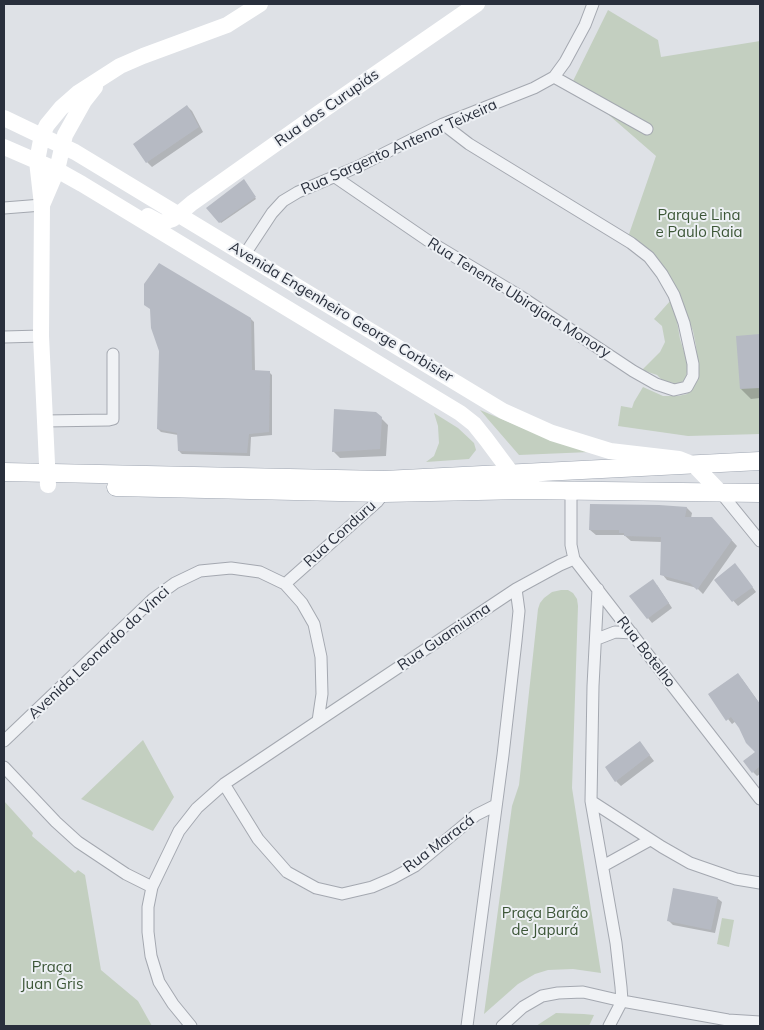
<!DOCTYPE html>
<html>
<head>
<meta charset="utf-8">
<style>
  body { margin:0 }
  #map { position:relative; width:764px; height:1030px; overflow:hidden; background:#dee1e6; font-family:Mulish,sans-serif }
  canvas { display:block }
  .frame { position:absolute; inset:0; border:5px solid #292f3c; pointer-events:none }
</style>
</head>
<body>
<div id="map">
<canvas width="764" height="1030"></canvas>
<div class="frame"></div>
</div>
<script>
const ctx = document.querySelector('canvas').getContext('2d');
ctx.lineJoin = 'round';
function fill(path, color) {
  ctx.fillStyle = color;
  ctx.fill(path, 'evenodd');
}
function poly(rows) {
  const path = new Path2D();
  for (const r of rows) {
    path.moveTo(r[0], r[1]);
    for (let i = 2; i < r.length; i += 2) path.lineTo(r[i], r[i + 1]);
  }
  return path;
}
function strokePath(path, color, width, dash) {
  ctx.strokeStyle = color;
  ctx.lineWidth = width;
  ctx.lineCap = dash ? 'butt' : 'round';
  ctx.setLineDash(dash || []);
  ctx.stroke(path);
}
function drawText(font, color, halo, rows, align = 'center') {
  ctx.font = font + ' Mulish,sans-serif';
  ctx.lineWidth = 4;
  ctx.setLineDash([]);
  ctx.textBaseline = 'middle';
  ctx.strokeStyle = halo;
  ctx.fillStyle = color;
  for (const [text, x, y, turn = 0] of rows) {
    ctx.save();
    ctx.translate(x, y);
    ctx.rotate((+turn || 0) * Math.PI / 180);
    ctx.textAlign = isNaN(turn) ? turn : align;
    if (halo) ctx.strokeText(text, 0, 0);
    ctx.fillText(text, 0, 0);
    ctx.restore();
  }
}
const green = poly([
  [608,10,658,40,661,57,760,41,760,434,688,436,618,426,621,406,632,408,634,402,643,387,663,396,678,396,687,394,698,380,696,346,693,331,673,285,628,237,656,156,572,83],
  [671,300,676,315,680,339,688,364,686,379,679,384,663,381,657,375,642,370,660,352,665,342,662,326,654,319],
  [480,410,549,439,590,452,519,455],
  [434,413,458,428,474,443,476,450,469,459,426,462,434,456,439,443,438,426],
  [561,590,568,590,573,593,577,599,578,606,572,788,601,973,573,969,548,970,535,974,518,984,484,1014,512,806,519,785,538,609,540,603,544,598,552,592],
  [143,740,174,797,153,831,81,799],
  [4,801,33,833,32,836,75,873,78,870,85,875,101,970,138,1001,152,1026,4,1026],
  [722,918,734,920,729,947,717,944],
  [556,1013,584,1014,594,1015,589,1026,536,1026]
]);
const shadow = poly([
  [187,106,192,111,203,132,152,167,147,162],
  [245,182,256,199,221,223,207,208],
  [251,319,254,322,255,371,269,372,272,375,272,435,251,437,250,456,182,454,179,451,178,435,161,432,158,429],
  [760,335,760,398,751,399,741,389,738,337],
  [381,418,388,425,386,456,340,458,333,451],
  [687,508,692,513,691,518,717,524,737,546,703,594,697,588,667,580,662,574,662,542,631,541,624,535,596,535,590,530],
  [739,569,756,592,738,606,715,580],
  [657,585,672,608,652,623,648,618],
  [742,679,760,704,760,774,757,776,753,772,757,752,736,721,732,724,709,695],
  [644,748,654,761,621,786,616,781],
  [717,898,722,902,715,933,673,925,668,920]
]);
const building = poly([
  [187,105,199,127,146,163,133,144],
  [244,179,256,197,219,223,206,208],
  [159,263,251,318,252,370,270,371,269,432,249,434,247,453,178,451,177,433,157,429,159,351,151,328,150,309,144,305,144,284],
  [760,334,760,388,740,389,736,336],
  [334,409,376,412,382,417,380,449,332,452],
  [590,504,659,505,687,507,685,517,712,517,732,540,697,590,690,583,660,575,661,537,624,536,624,533,619,533,619,530,589,530],
  [735,563,753,587,732,602,714,580],
  [653,579,669,603,647,619,629,596],
  [738,673,760,704,760,766,752,773,743,761,755,752,746,743,739,728,731,717,726,721,708,694],
  [640,741,650,755,615,782,605,767],
  [673,888,718,897,711,930,667,921]
]);
const street = poly([
  [554,77,647,129],
  [335,177,427,240,520,296,633,371,656,384,674,390,687,387,693,376,693,364,684,323,674,295,662,274,649,257,631,243,469,144,443,124],
  [4,208,42,205],
  [245,254,272,213,283,201,298,192,357,167,443,124,534,88,554,77,565,62,585,25,593,4],
  [4,337,41,336],
  [45,421,109,420,113,419,113,354],
  [571,490,571,545,574,559,760,799],
  [721,493,760,541],
  [285,584,377,502,384,493,384,489],
  [598,589,593,686,591,801,616,943,621,987,622,1001,609,1026],
  [597,639,615,632,632,633],
  [318,721,516,589,560,565,574,559],
  [4,741,153,599,175,583,200,571,231,568,260,572,285,584,302,603,314,624,321,657,322,694,318,721,224,784,197,808,179,831,152,887,148,907,148,932,151,956,159,982,173,1004,191,1026],
  [4,767,56,822,78,842,126,874,152,887],
  [224,784,258,839,287,872,316,888,342,894,372,887,393,878,415,866,476,815,496,805],
  [591,801,662,847,690,863,736,879,760,883],
  [603,866,650,840],
  [467,1026,503,755,516,641,519,611,516,589],
  [502,1026,523,1007,542,996,558,993,583,992,622,1001,728,1020,760,1022]
]);
const secondary = poly([
  [4,118,75,152,503,411,552,433,610,451,679,459,694,465,721,493],
  [4,147,57,170,82,184,460,413,474,424,486,439,518,482],
  [42,205,57,170,65,135,84,101,95,87],
  [148,216,161,223,173,219,192,203,319,113,477,4],
  [48,485,41,336,42,205,37,161,42,135,47,125,61,108,78,93,120,66,143,56,227,25,260,4]
]);
const primary = poly([
  [4,472,384,480,760,461],
  [116,487,384,493,524,490,760,493]
]);
const streetNames = [
  ["Rua dos Curupiás",327,108,-35],
  ["Rua Sargento Antenor Teixeira",399,147,-24],
  ["Rua Tenente Ubirajara Monory",519,298,32],
  ["Avenida Engenheiro George Corbisier",341,312,31],
  ["Rua Conduru",340,534,-42],
  ["Rua Guamiuma",444,637,-34],
  ["Rua Botelho",646,652,52],
  ["Avenida Leonardo da Vinci",99,653,-43],
  ["Rua Maracá",439,844,-37]
];
const parkNames = [
  ["Parque Lina",699,215],
  ["e Paulo Raia",699,232],
  ["Praça Barão",545,913],
  ["de Japurá",545,930],
  ["Praça",52,967],
  ["Juan Gris",52,984]
];
fill(green, '#c3cfc0');
fill(shadow, '#0003');
fill(building, '#b6bac3');
strokePath(street, '#a4a8b0', 13);
strokePath(primary, '#9ea5b1', 19);
strokePath(street, '#f0f2f5', 11);
strokePath(secondary, '#fff', 16);
strokePath(primary, '#fff', 18);
drawText('15px', '#292f3c', '#edf0f4', streetNames);
drawText('15px', '#3c5637', '#edf0f4', parkNames);
</script>
</body>
</html>
